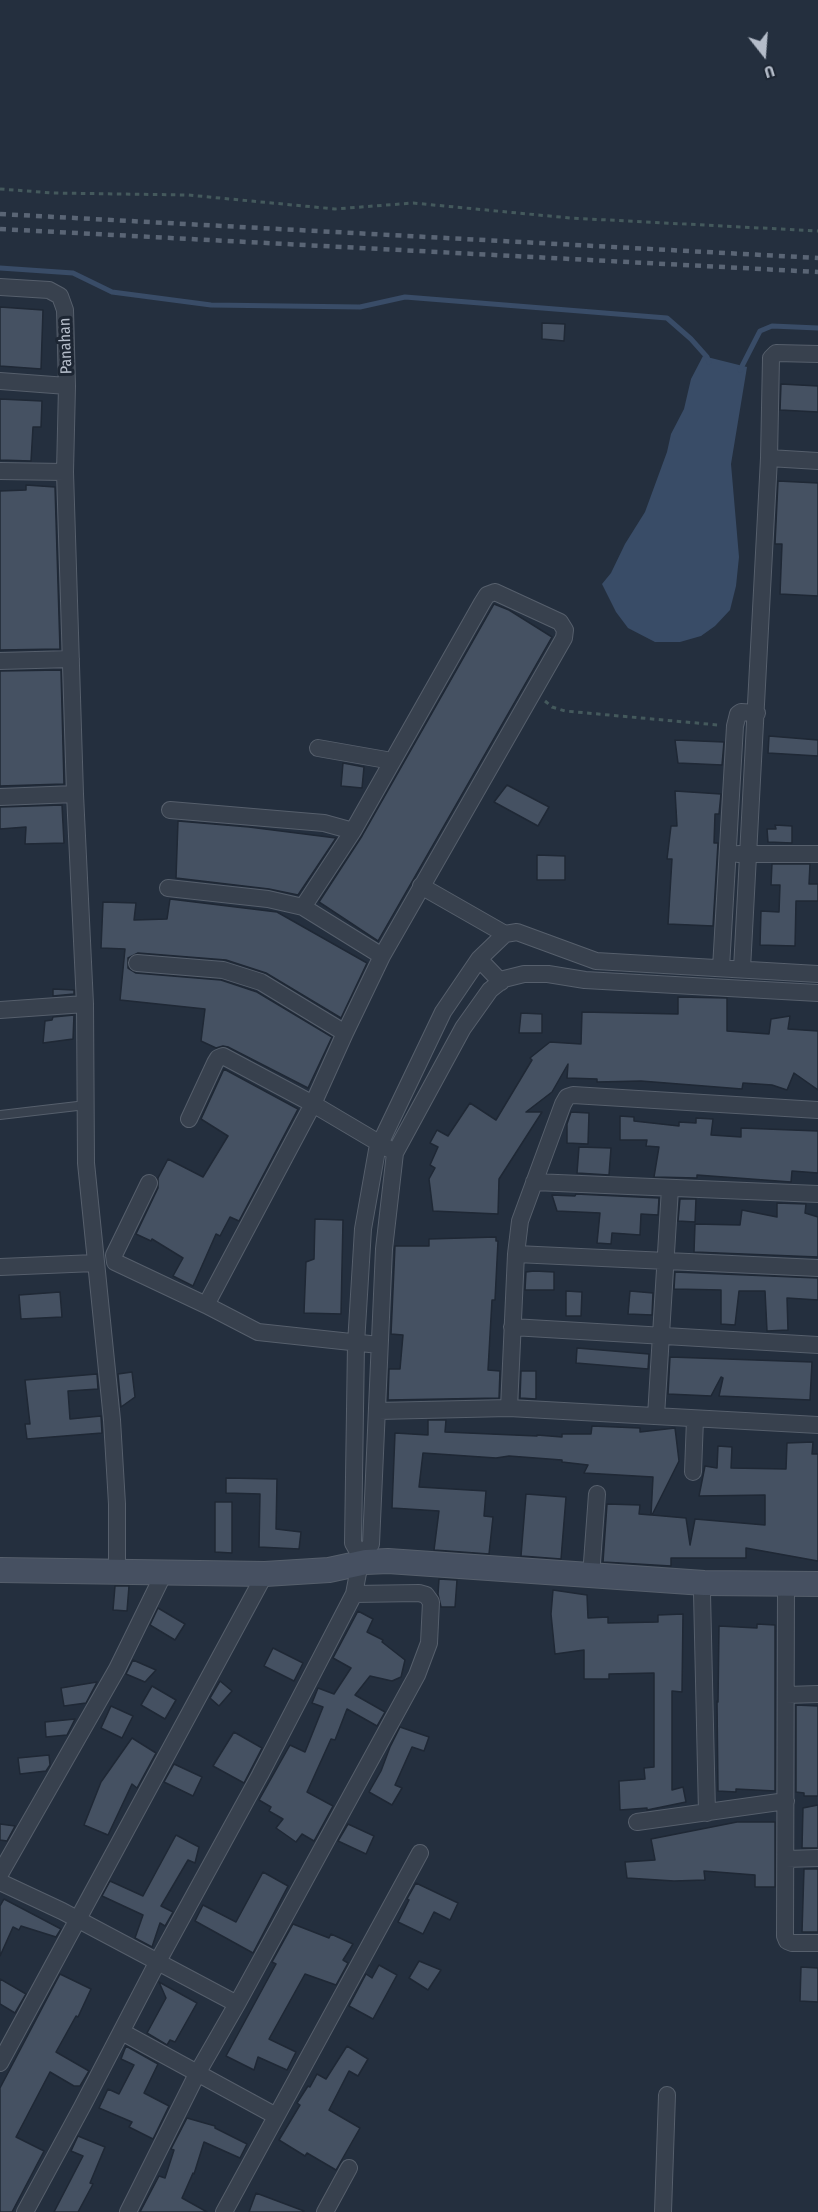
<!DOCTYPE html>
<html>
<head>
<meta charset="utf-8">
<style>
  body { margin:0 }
  #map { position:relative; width:818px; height:2212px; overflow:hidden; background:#242f3e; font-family:"Fira Sans Condensed",sans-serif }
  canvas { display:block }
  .north { position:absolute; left:734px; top:24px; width:60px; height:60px; -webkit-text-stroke:4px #1d2633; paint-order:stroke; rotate:163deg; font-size:16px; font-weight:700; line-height:24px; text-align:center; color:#b4bcc9 }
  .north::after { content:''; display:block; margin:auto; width:21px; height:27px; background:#b4bcc9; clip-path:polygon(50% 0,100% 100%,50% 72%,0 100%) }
</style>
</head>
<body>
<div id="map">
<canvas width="818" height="2212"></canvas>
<div class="north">U</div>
</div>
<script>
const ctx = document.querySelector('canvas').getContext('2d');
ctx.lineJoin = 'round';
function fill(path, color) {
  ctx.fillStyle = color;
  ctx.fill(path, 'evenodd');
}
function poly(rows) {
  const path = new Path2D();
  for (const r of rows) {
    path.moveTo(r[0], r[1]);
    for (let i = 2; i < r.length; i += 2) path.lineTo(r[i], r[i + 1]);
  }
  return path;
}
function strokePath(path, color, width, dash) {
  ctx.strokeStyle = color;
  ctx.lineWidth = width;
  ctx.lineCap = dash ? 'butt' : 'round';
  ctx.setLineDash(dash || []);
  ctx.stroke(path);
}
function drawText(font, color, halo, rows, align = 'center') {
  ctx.font = font + ' "Fira Sans Condensed",sans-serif';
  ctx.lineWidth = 6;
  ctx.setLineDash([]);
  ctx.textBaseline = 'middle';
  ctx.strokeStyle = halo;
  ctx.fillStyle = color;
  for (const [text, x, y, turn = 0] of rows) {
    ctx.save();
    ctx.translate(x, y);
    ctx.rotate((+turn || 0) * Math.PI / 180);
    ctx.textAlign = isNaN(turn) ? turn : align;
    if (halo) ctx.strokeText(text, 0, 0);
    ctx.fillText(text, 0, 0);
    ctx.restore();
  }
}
const water = poly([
  [703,356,747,367,731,464,739,557,736,586,730,610,715,626,701,636,680,642,655,642,628,628,616,612,602,584,611,573,625,544,645,512,667,452,671,434,684,409,691,379]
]);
const stream = poly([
  [0,268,73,273,112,292,211,305,360,307,405,297,667,318,691,339,707,357,709,362],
  [740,370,760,331,772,326,818,328]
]);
const building = poly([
  [0,307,43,310,41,369,0,366,0,307],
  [542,323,565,324,564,341,542,339,542,323],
  [781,384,818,386,818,412,780,410,781,384],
  [0,399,42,401,41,427,33,427,31,461,0,460,0,399],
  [778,481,818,483,818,596,780,594,782,544,775,544,778,481],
  [26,485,55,487,60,649,0,650,0,491,26,490,26,485],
  [494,604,509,610,552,637,378,941,319,902,362,836,494,604],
  [61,670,64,784,0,786,0,671,61,670],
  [769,736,818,740,818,756,768,753,769,736],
  [675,740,724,742,722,765,678,763,675,740],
  [343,763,364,767,362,788,341,786,343,763],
  [507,785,549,807,538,826,494,802,507,785],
  [675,791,721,794,719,814,715,814,714,843,718,843,713,926,668,924,672,859,667,859,671,826,677,826,675,791],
  [62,805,64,843,25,844,26,827,0,829,0,807,62,805],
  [178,821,249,827,336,838,298,895,269,889,176,878,178,821],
  [775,825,792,826,792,843,768,842,767,829,776,829,775,825],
  [537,855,565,856,565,880,537,880,537,855],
  [772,864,810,864,809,884,818,884,818,901,796,901,795,946,760,945,761,911,779,912,780,885,771,885,772,864],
  [170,899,277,912,367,963,341,1018,266,973,226,960,138,953,128,958,128,968,136,973,221,980,257,992,332,1037,308,1088,228,1047,223,1046,216,1048,201,1041,205,1009,120,1000,125,949,101,948,103,902,136,903,134,920,167,919,170,899],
  [53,989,74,990,74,994,53,996,53,989],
  [678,997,727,998,727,1031,769,1034,771,1019,790,1016,788,1029,818,1031,818,1090,794,1073,787,1090,772,1085,743,1083,742,1089,641,1081,597,1082,597,1079,567,1078,568,1064,552,1092,526,1112,542,1112,499,1179,498,1214,433,1211,429,1179,435,1168,430,1165,438,1147,430,1143,437,1130,448,1136,470,1103,496,1120,532,1060,530,1058,550,1042,581,1044,582,1012,678,1014,678,997],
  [521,1013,542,1014,542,1033,519,1033,521,1013],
  [74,1015,73,1039,43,1043,45,1021,52,1020,53,1017,74,1015],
  [224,1069,298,1109,239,1221,230,1217,220,1236,216,1234,193,1286,173,1276,183,1258,152,1239,151,1241,136,1234,158,1188,158,1178,168,1159,203,1177,228,1136,201,1119,224,1069],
  [571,1112,589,1113,588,1144,567,1143,567,1124,571,1112],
  [620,1116,634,1117,634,1121,679,1126,679,1122,696,1123,696,1118,713,1119,711,1135,741,1137,741,1128,818,1131,818,1173,792,1171,791,1182,697,1175,697,1178,654,1177,659,1147,646,1146,647,1140,620,1140,620,1116],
  [579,1147,611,1148,609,1175,577,1173,579,1147],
  [576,1194,659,1198,658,1215,641,1214,640,1235,612,1233,611,1244,597,1243,600,1213,557,1211,552,1195,575,1196,576,1194],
  [680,1199,696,1199,695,1222,678,1221,680,1199],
  [777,1203,806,1204,805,1213,818,1217,818,1257,694,1252,695,1224,740,1225,742,1210,777,1217,777,1203],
  [315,1219,343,1220,341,1314,304,1313,306,1262,314,1259,315,1219],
  [496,1237,496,1241,498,1241,495,1300,492,1300,488,1370,500,1371,499,1398,388,1400,389,1369,400,1369,403,1335,391,1334,395,1246,429,1246,429,1239,496,1237],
  [534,1271,554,1272,554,1290,525,1290,526,1272,534,1271],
  [675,1272,818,1278,818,1300,787,1298,788,1330,767,1331,765,1291,739,1291,735,1325,721,1324,721,1290,674,1289,675,1272],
  [566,1291,582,1292,581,1316,566,1316,566,1291],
  [630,1291,653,1293,652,1315,628,1314,630,1291],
  [60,1292,62,1317,21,1319,19,1295,60,1292],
  [577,1348,649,1354,648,1369,576,1363,577,1348],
  [670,1357,812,1362,810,1400,719,1396,723,1378,721,1377,711,1396,668,1394,670,1357],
  [521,1371,536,1371,536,1399,520,1398,521,1371],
  [132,1372,135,1397,121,1407,118,1374,132,1372],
  [97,1374,98,1389,68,1391,70,1419,101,1416,102,1433,27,1439,25,1424,30,1424,25,1380,97,1374],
  [428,1420,446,1420,445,1432,537,1436,537,1435,562,1437,562,1434,591,1434,592,1426,640,1428,640,1432,675,1428,679,1461,652,1515,686,1518,690,1545,695,1519,765,1525,765,1495,699,1496,705,1466,717,1468,718,1446,732,1447,731,1468,786,1469,787,1443,813,1442,812,1454,818,1454,818,1561,746,1548,746,1558,671,1558,671,1566,603,1562,607,1504,640,1505,639,1514,651,1515,653,1477,584,1473,588,1465,562,1462,562,1460,509,1456,496,1458,423,1453,419,1487,486,1491,484,1516,493,1517,489,1554,434,1550,439,1511,392,1508,395,1433,428,1435,428,1420],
  [226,1478,277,1479,276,1529,301,1532,299,1549,259,1547,260,1494,226,1493,226,1478],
  [526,1494,566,1497,561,1559,521,1556,526,1494],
  [215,1502,232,1502,232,1553,215,1552,215,1502],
  [439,1579,457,1580,455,1607,441,1607,438,1594,439,1579],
  [115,1586,129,1586,127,1611,113,1610,115,1586],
  [553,1590,587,1595,588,1618,608,1617,608,1623,658,1622,658,1615,683,1614,682,1692,672,1691,672,1790,683,1787,686,1802,647,1810,647,1808,620,1810,619,1781,645,1779,644,1768,654,1767,654,1673,609,1674,609,1679,584,1679,584,1650,555,1654,551,1614,553,1590],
  [158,1608,185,1624,175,1640,150,1625,158,1608],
  [358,1611,373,1619,367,1632,383,1640,382,1642,405,1660,401,1677,392,1681,370,1676,355,1695,385,1712,377,1726,347,1709,335,1740,331,1739,307,1792,333,1806,314,1841,302,1834,296,1842,276,1828,283,1819,269,1811,271,1807,259,1800,290,1745,305,1752,323,1707,312,1703,318,1688,334,1694,351,1668,333,1658,358,1611],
  [757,1624,775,1625,775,1791,736,1789,736,1792,718,1791,717,1701,718,1702,719,1626,757,1628,757,1624],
  [273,1648,303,1663,294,1681,264,1666,273,1648],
  [133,1660,156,1670,145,1682,126,1674,133,1660],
  [220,1681,232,1691,219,1706,210,1698,220,1681],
  [97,1682,86,1703,64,1706,61,1688,97,1682],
  [152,1686,176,1700,165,1719,141,1705,152,1686],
  [796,1705,818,1706,818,1796,804,1796,804,1793,796,1792,796,1705],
  [111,1706,133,1716,122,1738,101,1728,111,1706],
  [75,1719,67,1735,46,1737,45,1722,75,1719],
  [400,1727,429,1737,424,1751,412,1747,395,1785,402,1788,392,1805,369,1792,381,1771,390,1747,400,1727],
  [234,1732,262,1748,244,1783,213,1766,234,1732],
  [132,1738,156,1753,137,1788,132,1784,108,1835,84,1825,101,1782,132,1738],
  [49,1755,50,1765,46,1771,20,1774,18,1758,49,1755],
  [174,1764,202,1777,193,1796,164,1782,174,1764],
  [818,1805,818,1848,802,1848,803,1808,818,1805],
  [737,1822,775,1822,775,1887,755,1887,755,1875,704,1871,705,1880,674,1881,627,1878,625,1862,655,1860,651,1839,737,1822],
  [0,1824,15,1826,7,1841,0,1840,0,1824],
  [348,1824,374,1836,366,1854,338,1841,348,1824],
  [176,1835,199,1847,195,1863,188,1860,161,1906,173,1912,165,1926,160,1923,152,1947,135,1938,143,1915,102,1896,110,1881,143,1896,176,1835],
  [804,1869,818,1869,818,1932,802,1932,804,1869],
  [263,1872,288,1886,253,1953,195,1921,203,1905,236,1922,263,1872],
  [416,1883,458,1903,450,1920,434,1912,423,1934,398,1922,409,1900,407,1899,416,1883],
  [4,1899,61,1929,56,1937,21,1926,19,1930,13,1927,0,1956,0,1906,4,1899],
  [293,1924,329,1938,331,1934,353,1944,343,1960,348,1963,336,1985,305,1974,269,2039,296,2052,287,2070,258,2057,254,2070,226,2056,276,1964,272,1962,293,1924],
  [419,1961,441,1970,428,1990,409,1978,419,1961],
  [379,1965,397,1975,373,2019,349,2006,366,1974,372,1978,379,1965],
  [801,1967,818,1968,818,2002,800,2001,801,1967],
  [60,1974,91,1989,78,2017,76,2016,56,2052,89,2071,80,2086,74,2086,50,2072,16,2137,44,2151,12,2212,0,2212,0,2088,60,1974],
  [0,1979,26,1994,15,2013,0,2004,0,1979],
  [159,1982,197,2003,175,2042,170,2040,167,2045,147,2033,166,1998,159,1982],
  [126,2046,158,2064,144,2093,169,2106,153,2139,129,2127,132,2122,99,2108,108,2089,119,2094,134,2065,121,2059,126,2046],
  [347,2046,368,2059,358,2076,349,2071,329,2110,360,2128,336,2170,307,2153,305,2156,279,2140,300,2105,297,2103,308,2086,310,2087,317,2074,326,2079,347,2046],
  [187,2118,215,2126,215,2128,247,2144,240,2158,204,2142,194,2174,193,2173,182,2198,207,2212,140,2212,159,2176,165,2178,174,2150,171,2149,187,2118],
  [78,2136,105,2147,90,2183,93,2184,78,2212,54,2212,83,2156,71,2151,78,2136],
  [256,2193,304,2211,303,2212,249,2212,256,2193]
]);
const path = poly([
  [0,189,53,193,188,195,335,209,413,203,570,218,818,231],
  [545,701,552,707,565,711,718,725]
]);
const lane = poly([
  [0,1115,86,1105]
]);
const street = poly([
  [0,287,49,290,60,296,65,310,67,386],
  [0,381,67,386,65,472,75,794,85,1004,86,1163,112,1420,117,1504,117,1573],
  [769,458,818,461],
  [0,471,65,472],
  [495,592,560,622,565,630,564,638,382,956,303,907,353,831,482,603,487,595,495,592],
  [0,661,71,659],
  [318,748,392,761],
  [0,797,75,794],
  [170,810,324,823,353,831],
  [738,854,818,854],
  [421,886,505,934,517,932,596,961,818,974],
  [168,888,268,899,303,907],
  [479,959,501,982],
  [137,963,223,970,261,982,345,1033,313,1104,206,1305,258,1332,379,1345],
  [721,968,735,726,738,714,741,712,757,713],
  [742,969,769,458,771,358,776,353,818,354],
  [0,1010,85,1004],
  [345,1033,382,956],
  [818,1110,573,1095,567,1097,563,1104,520,1221,516,1254,509,1408,818,1425],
  [189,1119,215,1063,218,1058,223,1056,313,1104,389,1149],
  [534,1182,818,1194],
  [149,1183,114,1255,115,1262,206,1305],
  [516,1254,818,1268],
  [0,1267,95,1263],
  [512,1327,818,1345],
  [378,1411,509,1408],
  [656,1416,670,1188],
  [693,1472,695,1419],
  [361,1557,353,1543,356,1344,363,1229,377,1150,443,1012,479,959,505,934],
  [591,1576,597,1494],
  [704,1583,702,1593,707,1813],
  [786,1584,785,1936,787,1941,792,1943,818,1943],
  [786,1695,818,1694],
  [637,1822,786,1801],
  [786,1859,818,1858],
  [0,1874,117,1669,164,1573],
  [0,1882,62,1911,237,2004],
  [122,2032,276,2116],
  [0,2063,265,1574],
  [25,2212,82,2107,157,1963,260,1775,354,1594,361,1557,371,1544,384,1249,395,1153,463,1028,490,990,504,979,524,974,548,974,585,980,818,993],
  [128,2212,198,2072,237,2004,417,1675,429,1643,431,1602,426,1595,419,1593,354,1594],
  [224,2212,420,1853],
  [325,2212,349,2168],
  [663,2212,667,2095]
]);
const secondary = poly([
  [0,1570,265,1574,329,1570,366,1562,388,1561,704,1583,818,1584]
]);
const rail = poly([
  [0,214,818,258],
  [0,229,818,272]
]);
const streetNames = [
  ["Panahan",66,346,-92]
];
fill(water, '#394c67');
strokePath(stream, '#394c67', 5);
fill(building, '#455162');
strokePath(building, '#1f2835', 1.5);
strokePath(lane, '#565f6c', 10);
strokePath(street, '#565f6c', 18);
strokePath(secondary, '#565f6c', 26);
strokePath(path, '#44595c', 3, [4.5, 4.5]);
strokePath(lane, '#38414e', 8);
strokePath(street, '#38414e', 16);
strokePath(secondary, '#465061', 24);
strokePath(rail, '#5a6575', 4.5, [6, 6]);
drawText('16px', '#b4bcc9', '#1d2633', streetNames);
</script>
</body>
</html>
